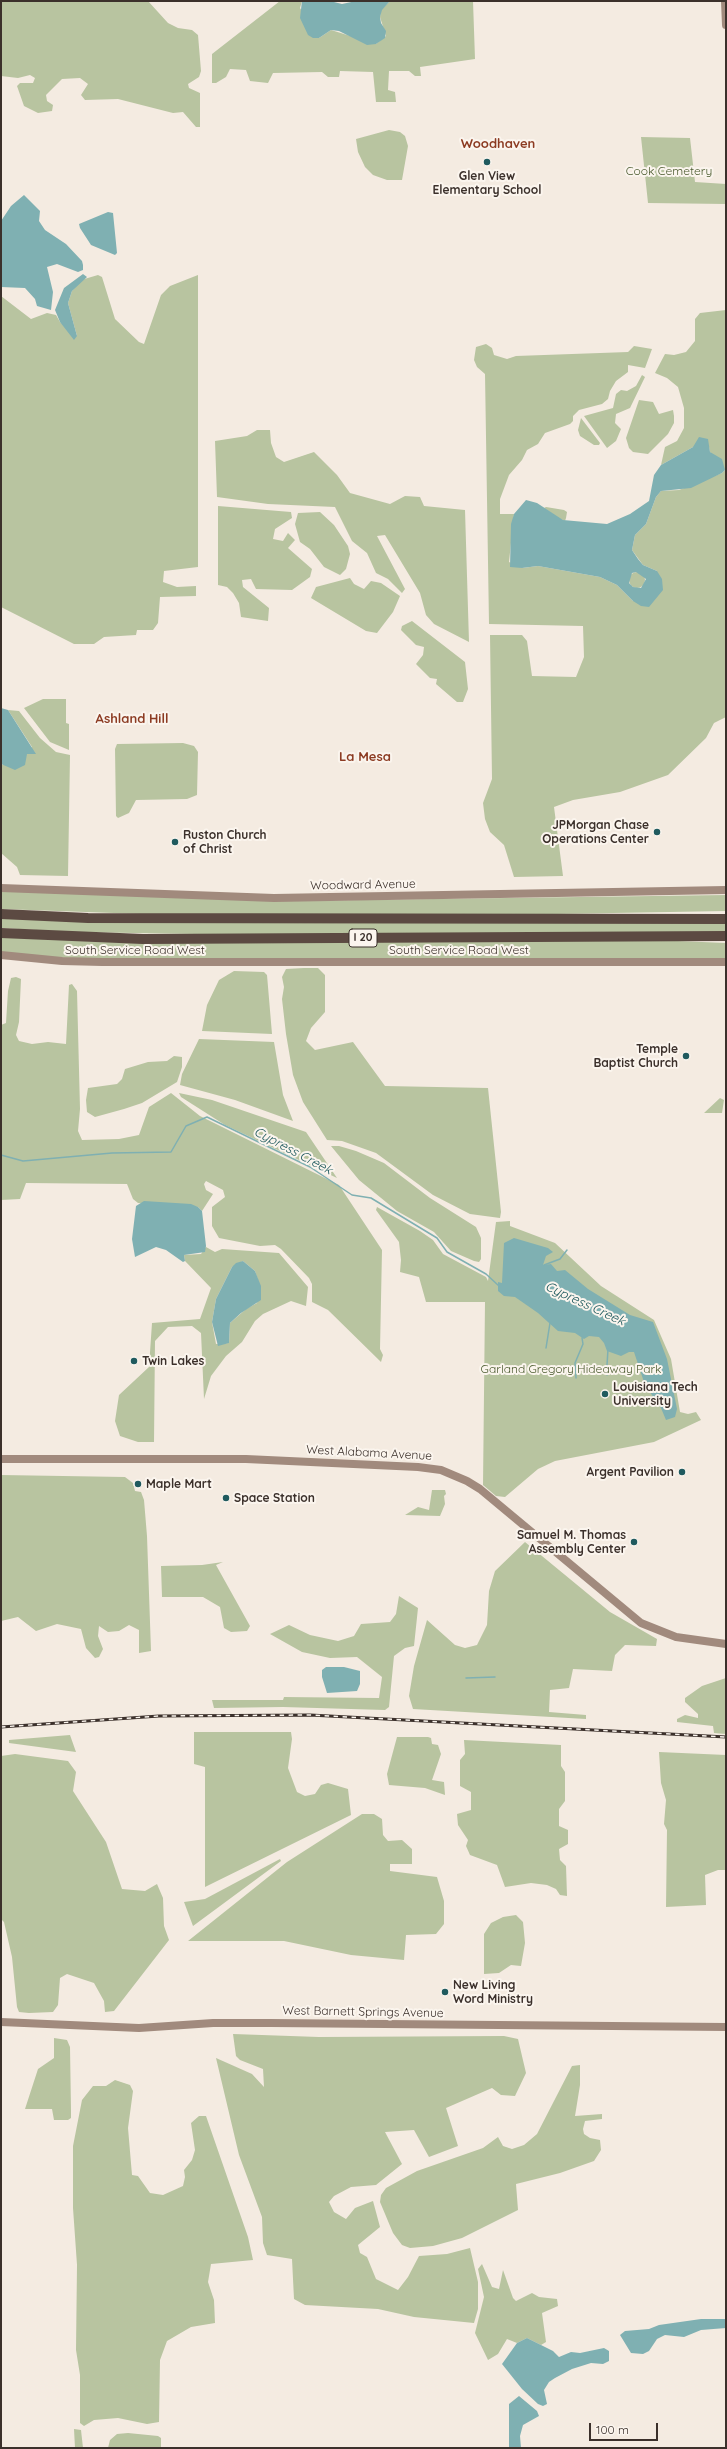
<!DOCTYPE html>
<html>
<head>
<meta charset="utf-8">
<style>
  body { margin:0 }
  #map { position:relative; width:727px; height:2449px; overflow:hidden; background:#f4ebe1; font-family:Quicksand,sans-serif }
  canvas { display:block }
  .frame { position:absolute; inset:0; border:2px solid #3b302b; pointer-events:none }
  .scale { position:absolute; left:589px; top:2423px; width:69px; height:18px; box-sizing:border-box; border:2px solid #3b302b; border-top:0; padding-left:5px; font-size:12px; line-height:14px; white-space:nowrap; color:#3b302b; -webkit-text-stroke:3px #fbf5ee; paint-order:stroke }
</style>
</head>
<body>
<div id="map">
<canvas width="727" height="2449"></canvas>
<div class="frame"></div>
<div class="scale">100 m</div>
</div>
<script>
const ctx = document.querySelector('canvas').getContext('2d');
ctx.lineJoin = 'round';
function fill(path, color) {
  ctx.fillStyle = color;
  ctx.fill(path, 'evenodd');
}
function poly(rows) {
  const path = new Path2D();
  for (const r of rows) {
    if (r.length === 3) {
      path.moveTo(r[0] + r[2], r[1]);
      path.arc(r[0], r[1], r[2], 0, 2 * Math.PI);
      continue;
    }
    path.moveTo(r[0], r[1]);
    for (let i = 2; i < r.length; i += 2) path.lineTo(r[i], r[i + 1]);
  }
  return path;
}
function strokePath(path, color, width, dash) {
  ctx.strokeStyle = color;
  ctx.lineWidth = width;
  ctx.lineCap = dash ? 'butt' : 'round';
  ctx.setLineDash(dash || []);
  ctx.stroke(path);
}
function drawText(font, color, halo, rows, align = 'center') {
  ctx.font = font + ' Quicksand,sans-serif';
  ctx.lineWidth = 4;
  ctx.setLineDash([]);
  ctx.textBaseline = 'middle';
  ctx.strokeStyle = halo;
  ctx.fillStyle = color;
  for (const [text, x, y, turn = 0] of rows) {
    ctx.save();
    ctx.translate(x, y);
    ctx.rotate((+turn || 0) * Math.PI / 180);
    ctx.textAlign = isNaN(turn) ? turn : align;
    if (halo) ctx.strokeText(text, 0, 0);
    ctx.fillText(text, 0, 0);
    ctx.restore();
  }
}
const green = poly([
  [1,1,148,1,168,23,178,28,192,30,198,35,201,71,199,77,188,84,189,88,200,93,200,127,196,127,183,112,173,113,118,99,85,100,81,95,88,84,80,78,62,79,46,95,47,101,53,105,52,111,38,113,24,106,17,86,20,83,33,83,35,78,30,75,18,78,1,76],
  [280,1,302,1,300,8,319,38,331,30,376,44,386,36,380,17,381,10,390,1,473,1,475,59,420,67,421,76,415,76,409,71,389,71,388,90,395,92,396,102,376,102,373,72,340,71,339,77,328,77,322,72,273,73,268,83,250,81,246,70,230,69,226,77,216,83,212,83,212,54],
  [389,130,400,132,405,136,408,146,402,180,387,180,373,175,365,167,358,152,356,139],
  [641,137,690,138,695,182,726,184,726,204,648,203],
  [98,275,102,277,115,319,139,342,144,344,161,295,170,286,198,275,198,567,164,571,163,582,177,587,196,586,196,596,160,597,158,623,153,630,137,630,136,635,104,637,94,644,74,644,1,607,1,296,31,319,47,313,56,315,60,322,77,336,68,303,72,291,81,280],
  [726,310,726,717,714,723,706,738,668,775,620,792,573,800,554,807,563,876,514,877,504,845,490,832,485,819,483,803,492,779,490,635,522,635,527,641,532,676,576,677,584,657,583,626,489,624,485,374,477,367,474,360,476,347,486,344,492,348,494,355,507,359,516,356,628,352,634,346,652,349,645,368,628,365,628,372,616,381,610,391,608,399,602,404,579,410,573,416,573,421,570,424,545,433,538,444,527,450,522,460,509,475,500,499,500,514,514,514,509,562,522,568,538,566,600,577,617,585,633,601,657,571,643,565,632,550,635,535,646,524,656,497,661,491,679,490,722,473,725,470,710,452,709,447,693,447,661,465,665,447,677,441,684,428,684,408,678,387,667,378,655,373,665,354,674,355,686,352,695,341,695,319,700,313],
  [642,375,645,377,630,408,616,414,615,423,621,429,616,441,607,448,584,416,613,408,616,394,621,390,627,391,636,386],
  [639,400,653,402,659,414,673,410,674,416,674,423,668,434,648,454,633,452,629,448,626,438],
  [581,418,600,443,599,445,594,445,580,436,578,430],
  [257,430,270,430,271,443,276,457,284,462,314,452,337,475,350,493,390,504,405,496,420,497,424,506,465,510,469,642,434,624,426,615,420,593,385,535,377,536,405,589,402,593,388,579,376,573,367,553,352,541,335,507,268,504,217,497,215,441,247,436],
  [218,506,291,512,292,518,275,529,273,539,283,541,288,533,295,540,288,548,312,569,310,577,292,590,256,589,251,579,242,580,243,587,269,608,268,621,241,617,239,603,233,593,227,587,218,585],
  [546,507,564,510,567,512,566,518,565,521,558,518,544,508],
  [320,512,334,525,348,546,350,554,346,569,340,575,324,567,310,549,300,542,295,524,298,513],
  [637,580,8],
  [350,578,354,584,364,589,371,581,381,583,400,596,393,612,377,633,366,631,311,598,316,587],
  [412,621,465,662,468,689,463,702,457,702,436,684,437,679,430,678,416,664,423,655,424,647,416,645,401,630,402,626],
  [43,699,66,699,66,723,69,724,69,750,50,742,24,708],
  [8,710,19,711,40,738,56,752,70,755,68,876,20,875,17,867,1,853,1,764,3,765,26,754,32,747],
  [183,743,194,746,198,752,197,795,187,799,136,800,129,813,118,818,116,816,115,749,117,744],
  [1,891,288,901,726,895,726,911,557,914,142,914,1,909],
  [1,917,726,921,726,933,256,935,72,932,1,928],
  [1,936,678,941,726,943,726,960,69,959,1,952],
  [304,968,318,968,325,975,325,1012,311,1028,306,1041,315,1050,353,1042,385,1086,488,1088,501,1212,500,1218,470,1214,433,1195,376,1153,342,1141,327,1140,303,1102,293,1075,286,1034,282,999,284,987,282,977,286,969],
  [234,971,264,972,267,975,272,1034,202,1031,207,1005,219,980],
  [16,977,21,979,19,1022,16,1035,19,1041,32,1044,48,1042,66,1044,69,985,72,984,77,991,80,1109,78,1131,82,1140,119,1139,139,1135,149,1107,171,1093,200,1116,339,1185,382,1250,380,1349,383,1355,381,1362,328,1310,312,1302,312,1284,309,1278,281,1249,275,1245,260,1246,219,1238,212,1226,212,1207,225,1197,223,1190,206,1181,204,1184,206,1190,213,1194,202,1211,198,1207,138,1203,133,1199,127,1184,26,1183,20,1199,1,1200,1,1025,6,1023,8,991,11,978],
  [199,1039,274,1042,283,1095,293,1121,235,1100,180,1085,182,1074],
  [174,1056,182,1057,182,1067,177,1082,142,1103,124,1109,95,1117,87,1112,86,1100,88,1088,117,1084,122,1079,125,1069,148,1062,167,1061],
  [179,1093,212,1100,306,1132,337,1178,225,1125,181,1097],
  [720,1098,724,1100,722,1113,704,1113],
  [331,1146,339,1146,356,1151,384,1163,430,1198,476,1227,481,1238,481,1259,479,1262,474,1261,451,1251,434,1232,397,1211,359,1180],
  [377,1207,420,1231,433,1240,443,1254,486,1277,488,1281,496,1222,510,1221,510,1226,555,1243,601,1286,654,1320,671,1359,680,1412,688,1414,696,1412,701,1420,654,1442,555,1461,538,1469,505,1497,496,1496,483,1485,485,1302,426,1302,419,1277,400,1272,401,1260,399,1242,376,1210],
  [206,1247,215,1252,222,1249,279,1253,308,1287,306,1306,291,1301,263,1314,255,1321,242,1342,226,1356,211,1376,204,1399,201,1333,192,1326,168,1327,155,1341,154,1442,138,1442,120,1436,115,1421,119,1395,149,1367,152,1323,200,1319,211,1288,185,1261,184,1255,201,1254],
  [243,1261,255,1271,260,1286,257,1303,246,1309,230,1323,229,1343,216,1344,212,1322,216,1299,232,1267],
  [1,1475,125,1477,133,1483,135,1491,141,1492,144,1500,147,1536,151,1651,139,1653,139,1630,129,1625,119,1631,108,1632,99,1626,98,1636,103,1649,99,1657,95,1658,86,1648,81,1629,57,1624,36,1631,18,1617,1,1621],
  [432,1490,445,1490,446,1494,444,1496,445,1504,440,1516,405,1515,418,1507,429,1510],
  [525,1542,610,1612,657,1639,656,1646,625,1645,615,1655,612,1671,573,1669,569,1688,550,1690,549,1712,586,1715,586,1719,413,1709,409,1696,414,1666,427,1620,455,1645,465,1648,477,1645,487,1625,489,1591,495,1571],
  [223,1562,216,1565,250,1626,247,1631,231,1632,224,1628,220,1607,203,1597,162,1597,161,1566,202,1565],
  [399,1596,418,1608,414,1646,405,1648,394,1656,389,1707,385,1710,283,1707,214,1708,212,1700,283,1700,284,1697,379,1698,382,1677,357,1657,330,1658,302,1652,270,1634,289,1625,310,1635,338,1641,354,1636,361,1624,390,1622,396,1614],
  [726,1678,726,1734,714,1733,713,1726,677,1722,677,1719,685,1715,698,1718,698,1714,685,1702,685,1698,702,1686],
  [194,1732,291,1732,292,1739,288,1768,297,1792,305,1796,315,1794,321,1785,328,1783,348,1789,351,1815,205,1887,205,1767,194,1764],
  [70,1735,76,1752,9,1743,9,1740],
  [397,1737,428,1737,431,1738,432,1744,438,1745,441,1754,432,1780,444,1782,445,1795,425,1788,389,1785,387,1774],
  [464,1740,561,1745,561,1766,565,1772,565,1801,559,1809,559,1826,568,1830,568,1844,559,1849,560,1860,566,1866,567,1896,560,1895,556,1889,547,1885,531,1883,505,1887,497,1865,470,1855,466,1846,468,1840,458,1825,457,1814,471,1810,471,1792,460,1786,460,1760,465,1754],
  [659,1752,726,1755,726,1870,718,1870,705,1875,706,1905,666,1907,667,1830,664,1824,666,1800,661,1783],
  [15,1754,68,1761,76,1772,73,1791,106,1842,122,1889,145,1891,157,1884,163,1898,164,1926,169,1940,114,2011,105,2012,104,2001,94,1983,67,1974,60,1978,58,2005,53,2012,29,2013,19,2012,17,2007,12,1957,4,1922,1,1919,1,1756],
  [362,1814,374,1814,382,1819,383,1835,388,1841,402,1840,412,1849,412,1864,390,1864,390,1871,437,1877,444,1901,444,1924,436,1934,406,1935,404,1960,351,1955,284,1941,188,1941,287,1862],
  [280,1859,281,1861,193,1926,184,1902,205,1899],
  [516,1915,523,1922,525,1943,521,1966,511,1965,499,1973,484,1974,484,1934,491,1923,503,1917],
  [233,2034,319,2037,504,2036,518,2039,526,2073,515,2096,501,2095,492,2088,446,2108,458,2146,429,2157,414,2130,385,2132,402,2164,376,2185,351,2187,334,2196,329,2202,334,2212,346,2219,355,2208,373,2201,380,2227,358,2245,360,2253,367,2257,376,2279,398,2290,408,2277,419,2256,447,2254,470,2248,478,2282,478,2309,474,2323,414,2317,378,2309,305,2305,294,2299,292,2259,267,2255,263,2243,262,2217,239,2155,216,2058,252,2074,264,2087,263,2069,240,2060,236,2056],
  [54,2038,67,2040,70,2047,71,2111,71,2118,68,2120,54,2120,52,2109,25,2109,38,2069,54,2058],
  [580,2065,580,2085,575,2116,602,2114,602,2119,585,2121,583,2129,584,2134,590,2138,600,2140,601,2150,594,2161,560,2173,516,2184,518,2210,462,2238,433,2246,410,2248,402,2245,393,2233,380,2202,381,2195,386,2188,417,2171,483,2148,498,2137,503,2146,512,2149,524,2145,537,2134,572,2066],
  [115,2080,130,2085,133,2091,128,2128,132,2175,138,2176,150,2193,163,2195,183,2186,185,2177,184,2170,192,2160,195,2150,191,2123,199,2116,206,2116,248,2237,253,2260,211,2264,208,2282,214,2300,215,2323,191,2327,167,2341,160,2360,159,2422,147,2424,118,2418,94,2420,84,2426,80,2423,80,2375,76,2350,77,2265,73,2208,73,2146,82,2100,93,2086,106,2086],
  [482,2264,492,2287,499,2289,503,2270,513,2298,516,2301,532,2293,539,2297,557,2299,558,2306,542,2313,546,2342,541,2345,527,2338,517,2343,507,2339,498,2354,488,2360,475,2333,484,2297,478,2269],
  [74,2429,81,2430,83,2448,75,2448],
  [128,2433,158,2436,161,2438,161,2448,108,2448,110,2440,117,2434]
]);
const water = poly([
  [302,1,330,1,342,4,356,1,390,1,382,10,380,17,381,23,386,31,385,38,376,44,367,45,339,31,331,30,319,38,313,38,308,35,300,18],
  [24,195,40,211,39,221,45,230,66,244,82,261,83,265,83,270,78,272,57,264,47,267,53,292,51,310,37,306,35,299,25,288,1,287,1,221,11,206],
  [108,212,113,213,117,253,115,255,91,245,80,228,79,224],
  [83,274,87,277,72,291,68,303,77,336,74,340,60,322,55,310,64,288],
  [699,437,708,439,710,452,722,459,725,470,722,473,691,488,661,491,656,497,646,524,635,535,632,550,638,559,643,565,657,571,662,579,663,590,649,607,641,606,633,601,617,585,600,577,538,566,522,568,510,567,511,524,514,514,526,500,537,503,563,520,607,524,630,514,649,501,654,475,661,465,693,447],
  [636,572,646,579,641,588,633,587,629,583,632,573],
  [1,708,8,710,36,754,27,754,25,765,15,770,1,764],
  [144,1201,191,1204,198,1207,202,1211,206,1246,205,1252,184,1255,185,1261,183,1262,166,1250,156,1247,135,1257,132,1239,136,1206],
  [514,1238,548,1248,553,1252,546,1256,543,1265,551,1264,557,1271,565,1270,588,1289,630,1315,653,1322,667,1359,677,1409,675,1417,666,1420,661,1408,645,1385,634,1352,629,1352,621,1356,607,1351,604,1343,599,1337,589,1336,584,1339,575,1333,558,1331,538,1313,515,1297,504,1296,498,1291,498,1282,502,1283,504,1243],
  [243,1261,255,1271,261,1286,261,1300,241,1313,230,1323,229,1343,218,1346,212,1322,216,1299,232,1267,236,1263],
  [326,1667,344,1667,360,1671,360,1684,357,1691,327,1693,322,1677,322,1670],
  [701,2319,726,2319,726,2328,701,2330,684,2337,665,2335,657,2339,649,2351,643,2354,631,2353,620,2335,625,2331,649,2329,659,2325],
  [527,2338,553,2351,559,2357,571,2352,580,2353,604,2348,609,2351,609,2361,603,2364,591,2363,572,2369,555,2378,549,2382,544,2390,547,2404,543,2406,538,2404,522,2389,502,2364,517,2343],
  [519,2396,537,2411,539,2416,523,2425,520,2436,521,2448,509,2448,509,2404]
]);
const stream = poly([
  [1,1155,23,1161,112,1153,171,1152,186,1126,207,1117,310,1167,352,1195,371,1198,437,1238,447,1252,486,1274,499,1286],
  [544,1265,560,1259,567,1250],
  [546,1348,550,1323],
  [607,1365,608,1349],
  [607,1369,607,1375],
  [576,1378,575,1363,583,1344,582,1338],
  [466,1678,495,1677]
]);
const secondary = poly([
  [725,1,726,25],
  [1,888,274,898,726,890],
  [1,955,62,961,102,962,726,962],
  [1,1459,246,1459,418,1467,441,1470,467,1481,480,1489,641,1623,676,1637,726,1644],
  [1,2022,139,2028,213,2023,271,2023,726,2027]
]);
const highway = poly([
  [1,914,88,918,726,919],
  [1,933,143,939,726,936]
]);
const rail = poly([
  [1,1727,159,1716,310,1715,726,1737]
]);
const markers = [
  [487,162,4,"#1f5a5e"],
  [657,832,4,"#1f5a5e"],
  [175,842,4,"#1f5a5e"],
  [686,1056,4,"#1f5a5e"],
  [134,1361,4,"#1f5a5e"],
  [605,1394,4,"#1f5a5e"],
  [682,1472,4,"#1f5a5e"],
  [138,1484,4,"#1f5a5e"],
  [226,1498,4,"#1f5a5e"],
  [634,1542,4,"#1f5a5e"],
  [445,1992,4,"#1f5a5e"]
];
const shields = [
  [363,938,28]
];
const shieldNames = [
  ["I 20",363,938]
];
const parkNames = [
  ["Cook Cemetery",669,171],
  ["Garland Gregory Hideaway Park",571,1369]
];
const poiNames = [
  ["Glen View",487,176,"center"],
  ["Elementary School",487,190,"center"],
  ["JPMorgan Chase",649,825,"right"],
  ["Operations Center",649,839,"right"],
  ["Ruston Church",183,835],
  ["of Christ",183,849],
  ["Temple",678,1049,"right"],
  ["Baptist Church",678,1063,"right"],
  ["Twin Lakes",142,1361],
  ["Louisiana Tech",613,1387],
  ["University",613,1401],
  ["Argent Pavilion",674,1472,"right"],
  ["Maple Mart",146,1484],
  ["Space Station",234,1498],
  ["Samuel M. Thomas",626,1535,"right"],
  ["Assembly Center",626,1549,"right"],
  ["New Living",453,1985],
  ["Word Ministry",453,1999]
];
const streetNames = [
  ["Woodward Avenue",363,885,-1],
  ["South Service Road West",135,950],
  ["South Service Road West",459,950],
  ["West Alabama Avenue",369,1453,3],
  ["West Barnett Springs Avenue",363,2012,1]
];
const neighbourhoodNames = [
  ["Woodhaven",498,144],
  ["Ashland Hill",132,719],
  ["La Mesa",365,757]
];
const waterNames = [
  ["Cypress Creek",293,1151,28],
  ["Cypress Creek",585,1304,25]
];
fill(green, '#b8c4a0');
fill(water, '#7fb0b2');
strokePath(stream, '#7fb0b2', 1.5);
strokePath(secondary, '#a18a7d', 8);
strokePath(highway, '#5c4a42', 10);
strokePath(rail, '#3b302b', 3);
strokePath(rail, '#fbf5ee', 1.5, [4.5]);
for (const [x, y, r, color] of markers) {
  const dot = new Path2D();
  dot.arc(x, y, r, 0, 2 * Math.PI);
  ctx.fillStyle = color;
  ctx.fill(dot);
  strokePath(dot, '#fbf5ee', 1.5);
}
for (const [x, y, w] of shields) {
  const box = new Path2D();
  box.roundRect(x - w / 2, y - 9, w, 18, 3);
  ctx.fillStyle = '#fbf5ee';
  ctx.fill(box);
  strokePath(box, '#3b302b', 1);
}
drawText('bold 11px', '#3b302b', null, shieldNames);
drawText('12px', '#4a5a2e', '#fbf5ee', parkNames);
drawText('bold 12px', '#3b302b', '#fbf5ee', poiNames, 'left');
drawText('12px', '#3b302b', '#fbf5ee', streetNames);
drawText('bold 13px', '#8c3b22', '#fbf5ee', neighbourhoodNames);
drawText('italic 13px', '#1f5a5e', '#fbf5ee', waterNames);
</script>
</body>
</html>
